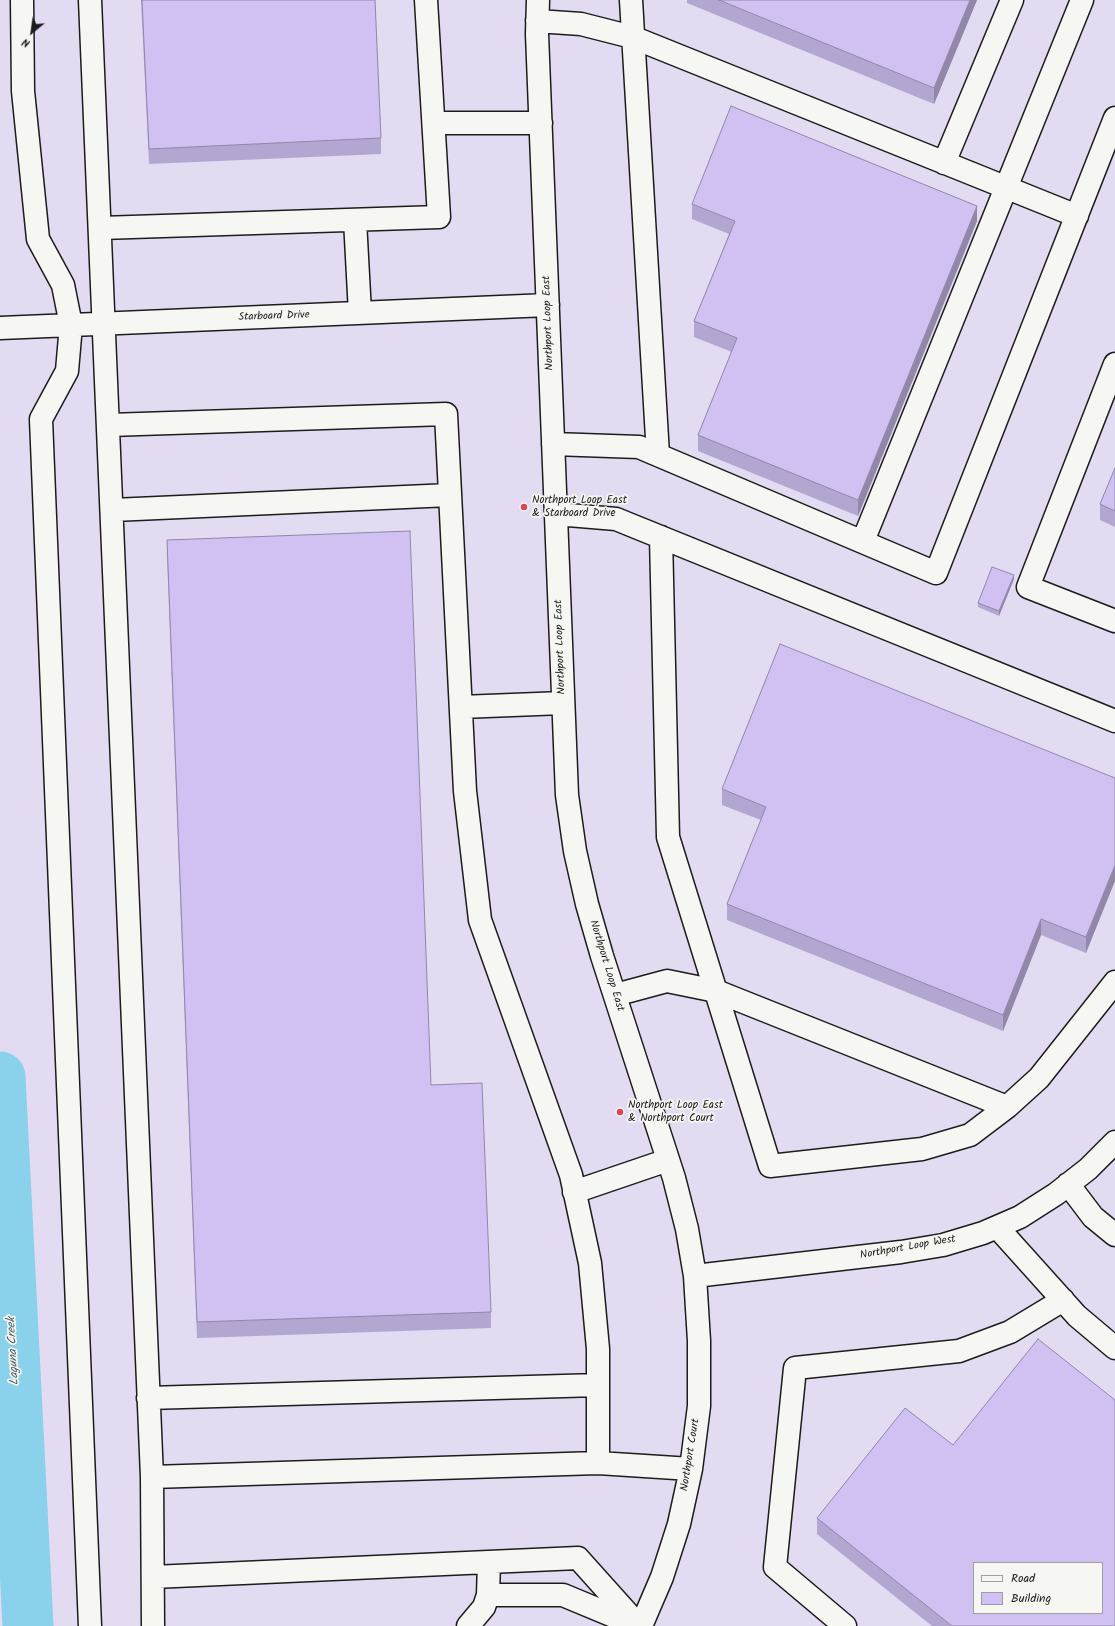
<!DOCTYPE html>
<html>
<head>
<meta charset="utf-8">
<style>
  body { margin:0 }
  #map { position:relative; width:1115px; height:1626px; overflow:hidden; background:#ebe6f2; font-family:Kalam,sans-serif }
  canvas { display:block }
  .legend { position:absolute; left:973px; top:1562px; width:130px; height:52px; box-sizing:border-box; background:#f6f6f2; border:1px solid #9f9f9c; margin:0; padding:5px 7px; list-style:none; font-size:12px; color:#1c1c1c }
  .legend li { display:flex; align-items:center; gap:8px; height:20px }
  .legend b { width:20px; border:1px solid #9f9f9c }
  .north { position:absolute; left:12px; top:12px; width:40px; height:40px; -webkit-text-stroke:3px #f6f6f2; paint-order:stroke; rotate:209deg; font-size:11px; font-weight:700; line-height:16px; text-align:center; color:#1c1c1c }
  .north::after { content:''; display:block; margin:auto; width:14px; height:18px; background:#1c1c1c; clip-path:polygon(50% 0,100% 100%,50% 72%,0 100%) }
</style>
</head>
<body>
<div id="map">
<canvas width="1115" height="1626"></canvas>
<ul class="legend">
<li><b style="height:5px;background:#f6f6f2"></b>Road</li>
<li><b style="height:11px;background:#d0c1f2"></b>Building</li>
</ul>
<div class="north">N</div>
</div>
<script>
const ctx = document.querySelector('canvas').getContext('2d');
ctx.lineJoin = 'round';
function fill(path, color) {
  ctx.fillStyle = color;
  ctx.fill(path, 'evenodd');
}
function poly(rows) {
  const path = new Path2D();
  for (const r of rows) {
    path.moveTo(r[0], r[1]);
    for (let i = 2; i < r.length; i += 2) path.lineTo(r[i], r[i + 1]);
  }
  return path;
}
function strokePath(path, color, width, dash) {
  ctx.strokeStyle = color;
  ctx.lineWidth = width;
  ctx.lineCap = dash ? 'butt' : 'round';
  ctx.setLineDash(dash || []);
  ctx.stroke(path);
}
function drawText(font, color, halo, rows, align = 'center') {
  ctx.font = font + ' Kalam,sans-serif';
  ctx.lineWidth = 3.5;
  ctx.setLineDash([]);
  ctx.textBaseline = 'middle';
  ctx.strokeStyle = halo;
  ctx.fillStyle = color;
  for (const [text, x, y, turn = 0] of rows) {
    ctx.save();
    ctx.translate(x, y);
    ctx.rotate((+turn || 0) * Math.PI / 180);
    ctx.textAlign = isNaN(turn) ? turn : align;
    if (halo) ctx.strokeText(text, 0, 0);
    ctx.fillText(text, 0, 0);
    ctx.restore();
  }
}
const built = poly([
  [0,0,1115,0,1115,1626,0,1626],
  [974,1563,1102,1563,1102,1613,974,1613]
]);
const river = poly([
  [0,1077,28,1626]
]);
const minor = poly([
  [22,0,23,91,38,239,63,285,71,325,67,371,41,419,90,1626],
  [90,0,152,1477,598,1463,598,1349,590,1263,571,1175,480,920,465,791,446,414,109,425],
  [538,0,537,34,567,795,575,851,587,904,602,956,674,1178,687,1229,695,1276,699,1341,699,1406,691,1469,679,1524,662,1577,641,1626],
  [631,0,658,455],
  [537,21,581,24,632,37,1077,216],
  [434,123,541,123],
  [944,163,1012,0],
  [355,220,360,313],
  [101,228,439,217,426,0],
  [0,328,548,305],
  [1115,364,1028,587,1115,621],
  [553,444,639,447,936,573,1115,118],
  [113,510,450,495],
  [556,514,616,519,1115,721],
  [661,537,668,837,770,1166,922,1149,970,1135,1007,1107,1039,1078,1115,982],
  [863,541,1082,0],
  [461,707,563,703],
  [615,995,667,981,716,991,1007,1107],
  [1068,1184,1093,1217,1115,1235],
  [574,1192,668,1160],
  [997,1227,1077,1316,1115,1348],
  [695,1276,901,1252,943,1245,983,1233,1020,1217,1056,1194,1088,1169,1115,1142],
  [148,1398,598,1385],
  [598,1463,691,1469],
  [152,1477,153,1626],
  [153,1577,578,1558,639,1626],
  [488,1595,563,1595,635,1625],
  [468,1626,484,1607,488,1595,489,1562],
  [845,1626,775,1567,795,1368,959,1351,1010,1332,1063,1300]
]);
const wall = poly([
  [141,0,375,0,381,138,381,154,149,164],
  [687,0,977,0,934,104,687,3],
  [692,204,977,221,858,516,698,451,698,435,732,352,694,337,694,321,729,234,692,219],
  [1115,468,1115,527,1100,520,1100,504],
  [167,540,431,1085,491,1312,491,1328,197,1338,167,556],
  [1014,579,999,616,978,607,978,603],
  [1115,778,1086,953,1041,935,1003,1031,727,920,727,904,761,820,722,805,722,789],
  [817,1518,1115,1626,932,1626,817,1534]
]);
const shadedWall = poly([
  [970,0,977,0,934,104,934,88],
  [977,206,977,221,858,516,858,500],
  [1014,575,1014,579,999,616,999,611],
  [1115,865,1115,881,1086,953,1086,937],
  [1041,919,1041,935,1003,1031,1003,1015]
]);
const building = poly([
  [142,0,375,0,381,138,149,149,142,0],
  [719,0,970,0,934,88,719,0],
  [731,106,977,206,858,500,698,435,737,338,694,321,735,221,692,204,731,106],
  [1115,468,1115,511,1100,504,1115,468],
  [410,531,431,1085,482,1083,491,1312,197,1322,167,540,410,531],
  [992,567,1014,575,999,611,978,603,992,567],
  [780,644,1115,778,1115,865,1086,937,1041,919,1003,1015,727,904,766,807,722,789,780,644],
  [1038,1339,1115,1400,1115,1626,952,1626,817,1518,905,1408,953,1445,1038,1339],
  [974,1563,1102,1563,1102,1613,974,1613,974,1563]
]);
const markers = [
  [524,507,4,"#d1495b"],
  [620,1112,4,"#d1495b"]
];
const streetNames = [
  ["Starboard Drive",274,317,-2],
  ["Northport Loop East",549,323,-92],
  ["Northport Loop East",561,647,-92],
  ["Northport Loop East",606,966,73],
  ["Northport Loop West",908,1248,-10],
  ["Northport Court",691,1455,-81]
];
const poiNames = [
  ["Northport Loop East",532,501],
  ["& Starboard Drive",532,514],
  ["Northport Loop East",628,1106],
  ["& Northport Court",628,1119]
];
const waterNames = [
  ["Laguna Creek",14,1351,-93]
];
fill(built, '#e3dbf2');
strokePath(river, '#8ad1ec', 51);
strokePath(minor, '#1c1c1c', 25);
strokePath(minor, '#f6f6f2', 22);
fill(wall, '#b3a6d0');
fill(shadedWall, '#9287a9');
fill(building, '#d0c1f2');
strokePath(building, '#9287a9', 1);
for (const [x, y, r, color] of markers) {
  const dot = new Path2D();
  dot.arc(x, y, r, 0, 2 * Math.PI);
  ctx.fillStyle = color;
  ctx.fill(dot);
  strokePath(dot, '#f6f6f2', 1.5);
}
drawText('11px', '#1c1c1c', '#f6f6f2', streetNames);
drawText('11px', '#1c1c1c', '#f6f6f2', poiNames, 'left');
drawText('italic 12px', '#425b65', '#f6f6f2', waterNames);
</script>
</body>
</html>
